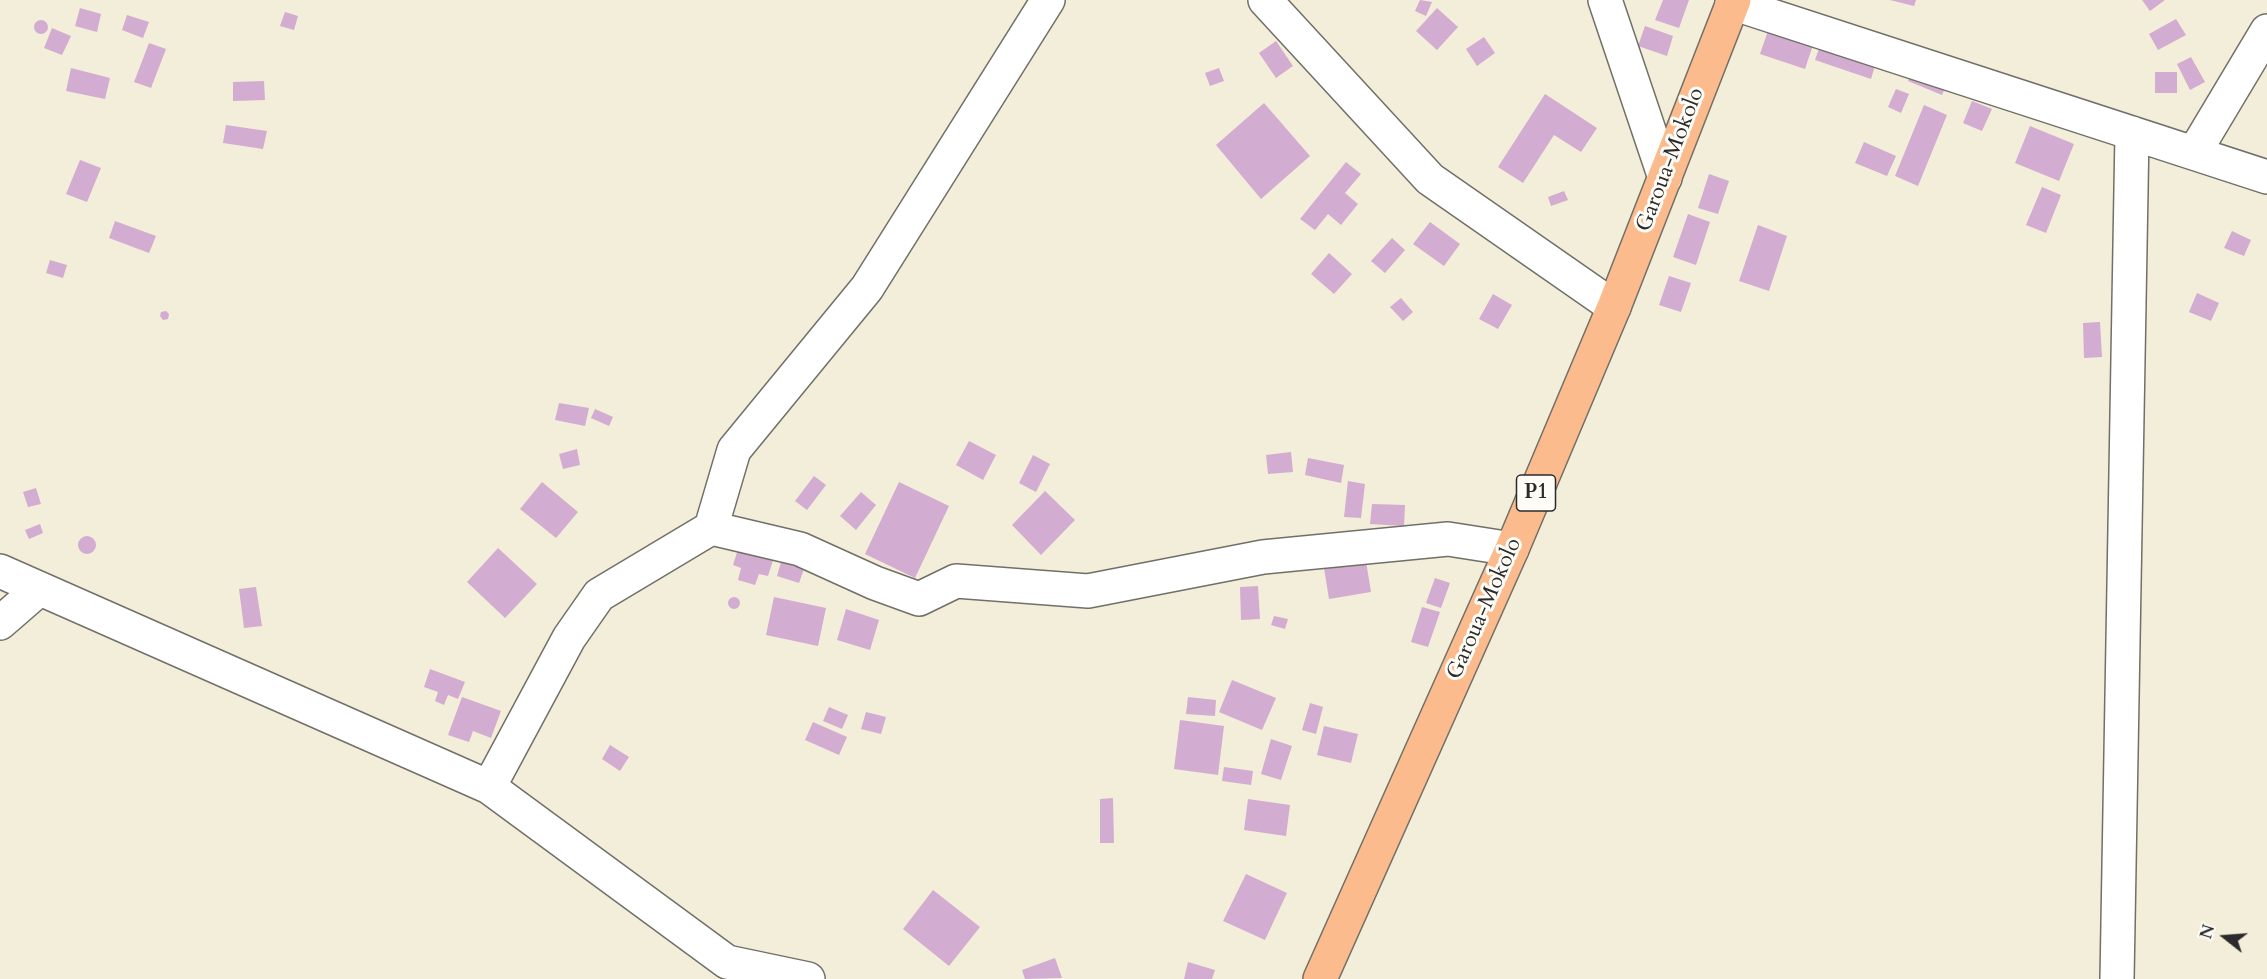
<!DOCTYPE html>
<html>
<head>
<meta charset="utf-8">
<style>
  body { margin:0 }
  #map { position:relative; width:2267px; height:979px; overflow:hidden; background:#f3eed9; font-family:Cardo,serif }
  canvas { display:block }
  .north { position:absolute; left:2195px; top:907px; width:60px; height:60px; -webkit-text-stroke:4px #fdfcf7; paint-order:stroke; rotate:287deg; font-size:16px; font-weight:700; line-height:24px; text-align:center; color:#2b2b2b }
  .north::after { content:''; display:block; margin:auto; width:21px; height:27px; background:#2b2b2b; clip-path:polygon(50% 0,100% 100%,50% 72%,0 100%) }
</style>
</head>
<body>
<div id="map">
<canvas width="2267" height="979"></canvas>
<div class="north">N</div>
</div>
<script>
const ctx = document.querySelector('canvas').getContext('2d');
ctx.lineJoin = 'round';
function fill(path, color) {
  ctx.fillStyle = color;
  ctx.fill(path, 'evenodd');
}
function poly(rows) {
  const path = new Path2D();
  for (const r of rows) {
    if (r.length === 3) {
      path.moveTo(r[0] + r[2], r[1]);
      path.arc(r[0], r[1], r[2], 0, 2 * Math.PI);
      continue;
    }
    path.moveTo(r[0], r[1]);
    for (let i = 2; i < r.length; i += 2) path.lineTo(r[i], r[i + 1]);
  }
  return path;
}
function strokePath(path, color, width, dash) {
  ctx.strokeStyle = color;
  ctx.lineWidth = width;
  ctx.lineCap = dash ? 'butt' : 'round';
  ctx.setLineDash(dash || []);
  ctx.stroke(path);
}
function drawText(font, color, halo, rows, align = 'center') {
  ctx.font = font + ' Cardo,serif';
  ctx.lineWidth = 6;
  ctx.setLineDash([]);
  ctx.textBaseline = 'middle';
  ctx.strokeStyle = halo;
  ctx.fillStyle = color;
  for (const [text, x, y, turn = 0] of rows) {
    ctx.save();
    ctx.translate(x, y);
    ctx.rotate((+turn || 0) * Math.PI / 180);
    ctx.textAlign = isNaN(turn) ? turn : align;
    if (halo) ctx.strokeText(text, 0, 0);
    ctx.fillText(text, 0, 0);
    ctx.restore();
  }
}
const building = poly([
  [1420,0,1432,2,1426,16,1415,11],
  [1663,0,1689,0,1679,28,1655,20],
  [1890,0,1916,0,1914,6],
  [2142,0,2165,0,2150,11],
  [80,8,101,14,97,32,75,26],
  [1437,8,1458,27,1437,50,1416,31],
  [285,12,298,16,294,30,280,26],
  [127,15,149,22,143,38,122,30],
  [2176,19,2186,35,2158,50,2149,34],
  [41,27,7],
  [1771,22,1816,36,1805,69,1760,54],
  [1645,26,1673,36,1667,56,1638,46],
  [52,28,71,36,62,55,44,48],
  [1484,37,1495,53,1477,66,1466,49],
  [1823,37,1878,56,1871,79,1815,60],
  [1276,41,1293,66,1276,78,1259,53],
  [149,43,166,49,151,88,134,82],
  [2191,57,2205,82,2190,90,2177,64],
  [1915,66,1948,80,1942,95,1908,81],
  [71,68,110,78,105,99,66,91],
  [1219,68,1224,81,1210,86,1205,73],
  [2155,72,2177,72,2177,93,2155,93],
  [264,81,265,100,233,101,233,82],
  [1896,89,1909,94,1901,113,1888,107],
  [1545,94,1597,128,1581,152,1554,135,1523,183,1498,167],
  [1972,101,1992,109,1982,131,1963,123],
  [1264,103,1310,156,1261,199,1216,145],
  [1924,105,1947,115,1918,186,1895,176],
  [226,125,267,131,263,149,223,143],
  [2030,126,2074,144,2059,181,2015,163],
  [1864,142,1896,156,1887,176,1855,163],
  [80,160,101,168,87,202,66,194],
  [1346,162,1361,174,1345,193,1358,204,1341,225,1328,214,1315,230,1300,219],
  [1709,174,1729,181,1718,214,1698,208],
  [2042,187,2061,195,2046,233,2026,225],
  [1564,191,1568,200,1551,206,1548,197],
  [1688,214,1710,222,1696,265,1673,257],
  [115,221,156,236,149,253,109,238],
  [1430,222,1460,244,1444,266,1413,244],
  [1758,225,1787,236,1769,291,1739,281],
  [2232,231,2251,240,2244,256,2224,248],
  [1392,238,1405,250,1385,273,1371,261],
  [1329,253,1352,274,1334,294,1311,274],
  [50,260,67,265,63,278,46,273],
  [1669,276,1691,283,1681,312,1659,305],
  [2197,293,2219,303,2211,321,2189,312],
  [1493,294,1512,305,1498,329,1479,319],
  [1401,298,1413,312,1403,321,1390,307],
  [166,311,169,314,168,319,163,320,160,316,161,312],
  [2100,322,2102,357,2084,358,2083,323],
  [559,403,589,408,585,426,555,420],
  [595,409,613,417,609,426,591,418],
  [969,441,996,455,983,480,956,465],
  [577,449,580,465,563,469,559,454],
  [1291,452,1293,472,1268,474,1266,455],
  [1033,455,1050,464,1036,492,1019,483],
  [1308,458,1344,465,1341,483,1305,475],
  [814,476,826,485,807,510,795,501],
  [1348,481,1365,484,1361,518,1344,517],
  [542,482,578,512,556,538,520,509],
  [899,482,949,506,915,578,865,554],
  [36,488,41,504,28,507,23,492],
  [1045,491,1075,520,1041,555,1012,525],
  [861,492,876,505,856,530,840,516],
  [1372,504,1405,505,1404,526,1370,524],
  [40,524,43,533,29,539,25,530],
  [87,545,9],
  [740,543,775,554,768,576,759,574,755,585,738,580,741,568,733,565],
  [498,548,537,584,505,618,467,582],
  [1365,555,1371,592,1329,599,1323,562],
  [781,562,804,569,799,583,777,576],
  [1435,578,1450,583,1441,608,1426,603],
  [1258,586,1260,619,1241,620,1240,587],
  [256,587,262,626,244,628,239,589],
  [734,603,6],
  [774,597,826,608,818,646,766,635],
  [1422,607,1440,612,1428,647,1411,642],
  [846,609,879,620,870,650,837,640],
  [1274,616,1288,619,1285,629,1271,625],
  [430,669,465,682,458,699,448,695,444,705,435,701,438,692,424,687],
  [1232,680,1276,698,1262,730,1219,712],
  [462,697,501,711,491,738,473,731,469,742,448,735],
  [1188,697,1216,700,1215,716,1186,714],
  [1310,703,1323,707,1316,734,1302,730],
  [829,707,848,715,842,729,823,721],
  [866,712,886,717,881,734,861,729],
  [1180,720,1224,726,1218,775,1174,769],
  [813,722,847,737,839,755,805,740],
  [1324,726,1358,734,1351,763,1317,755],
  [1271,739,1292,746,1281,780,1261,774],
  [610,745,629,757,620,771,602,759],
  [1224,767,1253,771,1251,785,1222,781],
  [1113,798,1114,843,1100,843,1100,799],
  [1248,799,1290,805,1286,836,1244,830],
  [1246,874,1287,893,1265,940,1223,921],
  [933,890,980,927,949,966,903,929],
  [1055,958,1062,978,1025,979,1022,970],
  [1188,962,1215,970,1212,979,1184,979]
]);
const street = poly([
  [1265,0,1430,179,1614,307],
  [1605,0,1665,178],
  [1732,3,2267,177],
  [2194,153,2267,31],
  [711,528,734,450,867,288,1048,0],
  [0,571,489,787,727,962,808,979],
  [0,623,38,590],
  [489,787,569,638,599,595,711,528,800,549,875,583,919,599,956,581,1088,591,1263,557,1448,539,1512,549],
  [2117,979,2132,133]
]);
const primary = poly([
  [1320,979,1512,549,1614,307,1734,0]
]);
const shields = [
  [1536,493,39]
];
const shieldNames = [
  ["P1",1536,493]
];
const streetNames = [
  ["Garoua-Mokolo",1671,160,-69],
  ["Garoua-Mokolo",1485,609,-66]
];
fill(building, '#d2acd1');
strokePath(street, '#716f68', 36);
strokePath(primary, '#716f68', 36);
strokePath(street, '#fff', 33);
strokePath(primary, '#fbbb8d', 33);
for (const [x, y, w] of shields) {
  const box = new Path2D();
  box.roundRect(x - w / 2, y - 18, w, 36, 4.5);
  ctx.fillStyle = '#fdfcf7';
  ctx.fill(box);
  strokePath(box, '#2b2b2b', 1.5);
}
drawText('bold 21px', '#2b2b2b', null, shieldNames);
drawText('22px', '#2b2b2b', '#fdfcf7', streetNames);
</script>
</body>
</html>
